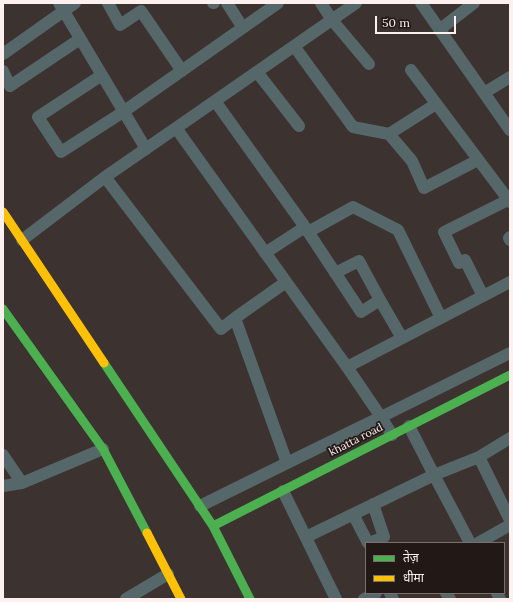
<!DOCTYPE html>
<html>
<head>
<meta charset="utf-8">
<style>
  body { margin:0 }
  #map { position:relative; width:513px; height:602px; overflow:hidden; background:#3c3230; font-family:Lora,"Noto Sans Devanagari",serif }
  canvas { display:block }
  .frame { position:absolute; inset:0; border:4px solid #fef0ee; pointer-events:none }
  .legend { position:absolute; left:365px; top:542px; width:140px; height:52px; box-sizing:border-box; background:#221917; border:1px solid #7a6f6d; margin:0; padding:5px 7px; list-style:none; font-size:12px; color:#fef0ee }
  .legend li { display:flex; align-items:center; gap:8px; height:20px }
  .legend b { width:20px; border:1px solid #7a6f6d }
  .scale { position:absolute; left:375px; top:16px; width:81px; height:18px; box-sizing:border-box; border:2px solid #fef0ee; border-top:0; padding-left:5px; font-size:12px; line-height:14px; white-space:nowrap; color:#fef0ee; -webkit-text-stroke:3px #221917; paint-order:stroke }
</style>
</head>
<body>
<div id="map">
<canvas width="513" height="602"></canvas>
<div class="frame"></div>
<ul class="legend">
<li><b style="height:5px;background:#4caf50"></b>तेज़</li>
<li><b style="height:5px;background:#ffc107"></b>धीमा</li>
</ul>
<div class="scale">50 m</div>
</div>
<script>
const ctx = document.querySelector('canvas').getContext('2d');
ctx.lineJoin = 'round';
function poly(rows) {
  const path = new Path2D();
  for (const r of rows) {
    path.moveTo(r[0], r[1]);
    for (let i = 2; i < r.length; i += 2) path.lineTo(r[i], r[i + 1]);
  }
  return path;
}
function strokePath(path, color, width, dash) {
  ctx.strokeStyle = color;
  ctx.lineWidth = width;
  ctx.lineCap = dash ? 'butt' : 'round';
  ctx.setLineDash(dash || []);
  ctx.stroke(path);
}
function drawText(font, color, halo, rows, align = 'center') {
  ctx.font = font + ' Lora,serif';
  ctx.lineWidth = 3.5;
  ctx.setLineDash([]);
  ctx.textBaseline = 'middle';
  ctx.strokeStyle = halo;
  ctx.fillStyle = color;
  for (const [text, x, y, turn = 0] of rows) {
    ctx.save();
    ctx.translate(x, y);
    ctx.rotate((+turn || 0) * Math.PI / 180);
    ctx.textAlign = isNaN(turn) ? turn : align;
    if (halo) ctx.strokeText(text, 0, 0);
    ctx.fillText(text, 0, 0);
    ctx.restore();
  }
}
const street = poly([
  [59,3,146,149],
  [108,3,120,25,141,11,182,71],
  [213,3,214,3],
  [227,3,243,28],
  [321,3,332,20,369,64],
  [421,3,510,130],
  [439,30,474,3],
  [294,46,353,127,389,134,436,104],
  [3,54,75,3],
  [411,70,510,202],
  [3,71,10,86,80,39],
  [257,72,299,126],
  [102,75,38,117,61,152,123,112,278,3],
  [484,93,510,77],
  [215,101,305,227,265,253],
  [176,128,347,367,381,417,287,463,235,318,221,329,105,177,176,128],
  [176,128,356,3],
  [389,134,412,161,424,188,478,160],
  [305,227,361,312,380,300,359,261,335,273],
  [308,232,353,207,398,230,441,318],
  [510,237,509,238,510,240],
  [22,240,105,177],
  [483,296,465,260,459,263,444,232,508,200],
  [380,300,402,338],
  [235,318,286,282],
  [347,367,510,282],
  [409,426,434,475,479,457,510,520],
  [392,435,381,417,510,353],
  [3,455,22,483,3,486],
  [479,457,510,438],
  [22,483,103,449],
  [283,491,336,599],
  [200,506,287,463],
  [353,514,368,543],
  [306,537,434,475,470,543],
  [369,543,384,537,373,504],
  [478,543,510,525],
  [390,593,393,599],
  [446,593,450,599],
  [497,593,500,599],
  [126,599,168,574],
  [364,599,376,593]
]);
const fast = poly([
  [3,309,103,449,147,533],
  [104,363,213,526,250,599],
  [213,526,510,375]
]);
const slow = poly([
  [3,212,104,363],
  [147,533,181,599]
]);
const streetNames = [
  ["khatta road",356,440,-27]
];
strokePath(street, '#56676a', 12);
strokePath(fast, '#4caf50', 9);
strokePath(slow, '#ffc107', 9);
drawText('11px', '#fef0ee', '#221917', streetNames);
</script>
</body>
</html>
